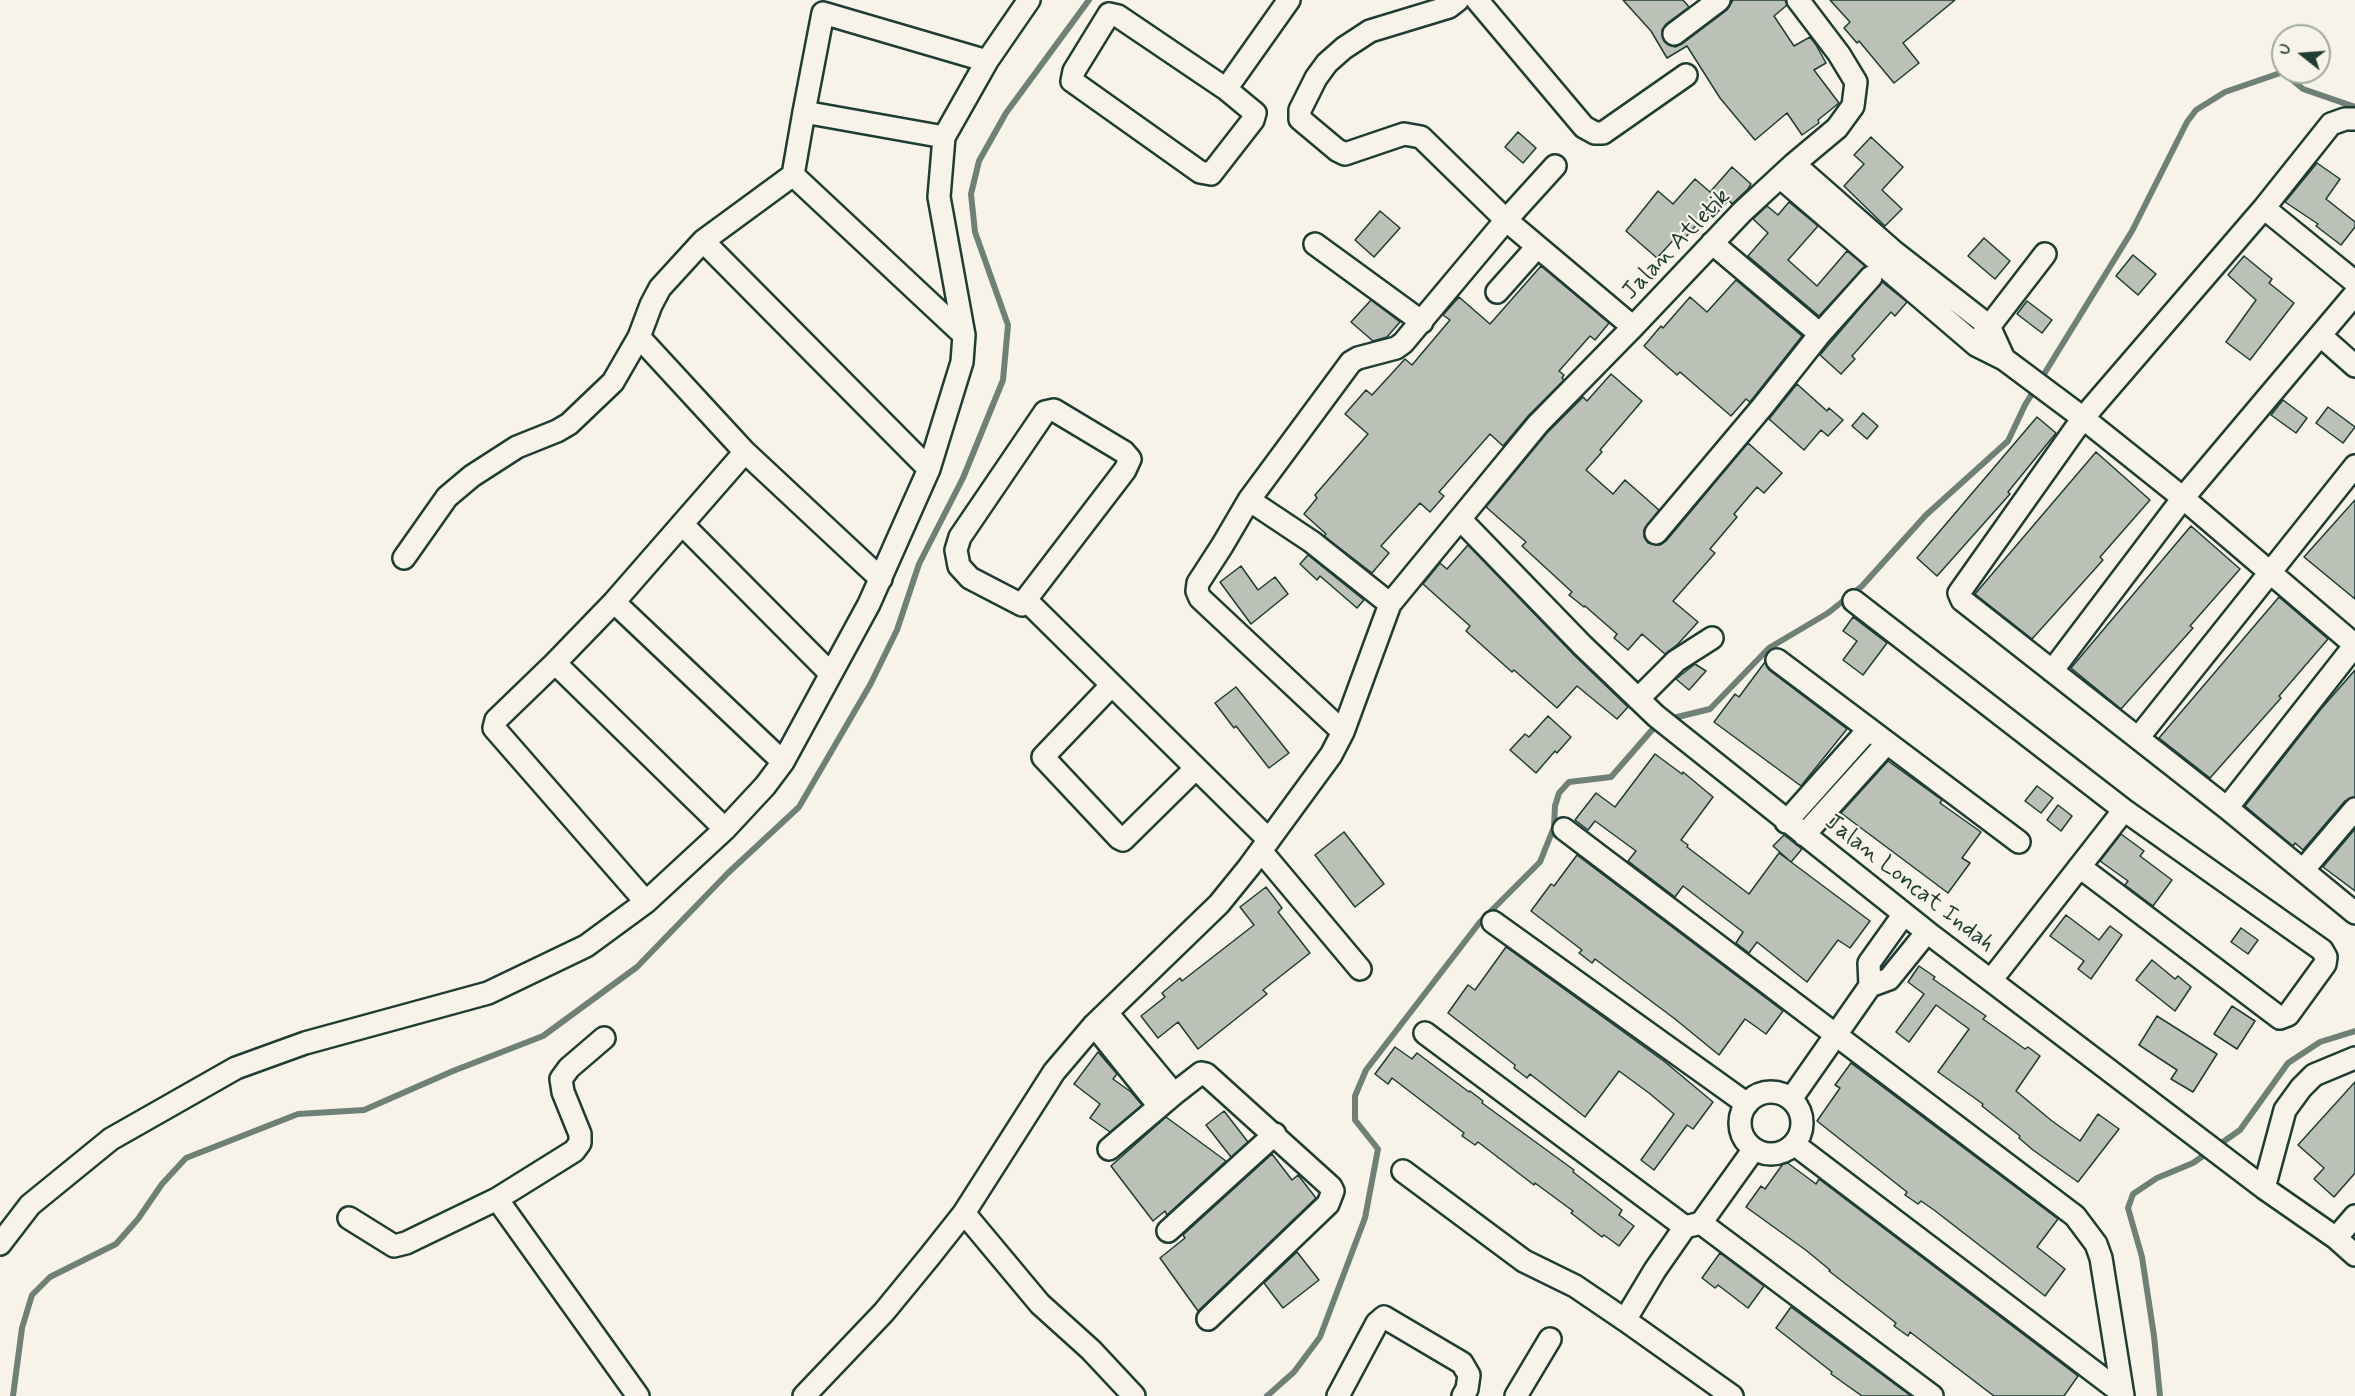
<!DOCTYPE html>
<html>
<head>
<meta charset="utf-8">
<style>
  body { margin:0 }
  #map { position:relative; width:2355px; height:1396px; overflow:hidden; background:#f7f3e8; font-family:Mynerve,sans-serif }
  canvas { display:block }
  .north { position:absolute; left:2271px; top:24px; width:60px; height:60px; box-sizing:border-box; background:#f7f3e8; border:2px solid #a1aaa0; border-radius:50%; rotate:287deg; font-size:16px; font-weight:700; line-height:24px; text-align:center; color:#1f3d34 }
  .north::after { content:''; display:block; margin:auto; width:21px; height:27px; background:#1f3d34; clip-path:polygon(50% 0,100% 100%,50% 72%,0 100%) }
</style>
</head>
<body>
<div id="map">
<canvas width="2355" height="1396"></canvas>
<div class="north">U</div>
</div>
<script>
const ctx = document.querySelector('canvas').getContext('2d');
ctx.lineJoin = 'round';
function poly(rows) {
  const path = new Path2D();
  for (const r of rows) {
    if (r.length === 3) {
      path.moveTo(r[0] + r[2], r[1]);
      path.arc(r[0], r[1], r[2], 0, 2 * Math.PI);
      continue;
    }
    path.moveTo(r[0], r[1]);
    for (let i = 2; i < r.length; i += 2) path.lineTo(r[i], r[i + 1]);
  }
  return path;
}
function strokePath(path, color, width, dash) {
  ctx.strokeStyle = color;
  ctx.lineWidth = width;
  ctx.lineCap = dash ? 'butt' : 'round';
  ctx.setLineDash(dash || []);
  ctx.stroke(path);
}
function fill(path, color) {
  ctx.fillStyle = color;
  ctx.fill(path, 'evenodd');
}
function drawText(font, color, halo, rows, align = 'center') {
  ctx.font = font + ' Mynerve,sans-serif';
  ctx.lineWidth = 4.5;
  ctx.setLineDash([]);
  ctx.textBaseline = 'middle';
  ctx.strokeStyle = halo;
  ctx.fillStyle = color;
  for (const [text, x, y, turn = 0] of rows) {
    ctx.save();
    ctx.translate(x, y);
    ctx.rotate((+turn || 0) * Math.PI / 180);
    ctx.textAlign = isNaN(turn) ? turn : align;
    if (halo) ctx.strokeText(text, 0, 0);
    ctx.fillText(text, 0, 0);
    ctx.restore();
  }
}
const stream = poly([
  [1669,719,1710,709,1769,648,1828,613,1862,586,1926,515,2008,441,2025,405,2132,231,2187,122,2196,110,2225,92,2283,72,2303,89,2355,107],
  [13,1396,22,1328,32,1295,50,1277,116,1244,138,1219,162,1184,186,1158,298,1114,364,1110,453,1071,543,1036,637,967,728,873,799,807,870,685,897,630,919,564,963,478,1003,380,1008,325,975,232,971,194,979,161,1006,113,1089,0],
  [1267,1396,1294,1372,1320,1337,1365,1218,1378,1149,1355,1120,1355,1096,1366,1070,1480,922,1540,862,1554,827,1555,806,1559,793,1569,782,1611,777,1652,730,1660,725],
  [2160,1396,2154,1336,2142,1257,2128,1208,2133,1194,2157,1178,2193,1163,2240,1130,2288,1063,2320,1042,2355,1031]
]);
const building = poly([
  [1623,0,1683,0,1689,7,1666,24,1662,30,1664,41,1669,45,1675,47,1682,44,1727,10,1733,0,1785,0,1787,5,1774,16,1794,46,1810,37,1816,45,1826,63,1814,70,1839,103,1818,120,1819,123,1802,135,1787,113,1755,140,1720,98,1687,46,1667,58,1651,31,1623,0],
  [1830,0,1955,0,1903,43,1919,63,1894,83,1859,41,1857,43,1844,28,1850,22,1830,0],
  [1518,132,1536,148,1523,163,1505,147,1518,132],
  [1871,137,1903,167,1882,190,1902,209,1885,226,1844,186,1864,164,1854,155,1871,137],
  [2317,163,2340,179,2326,199,2355,222,2355,227,2341,245,2316,226,2318,224,2285,202,2317,163],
  [1732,167,1751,184,1748,189,1732,204,1729,200,1713,217,1708,212,1683,240,1678,235,1657,258,1626,231,1658,191,1673,204,1695,179,1710,192,1732,167],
  [1789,202,1818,226,1788,260,1817,286,1847,251,1865,266,1819,316,1748,256,1768,233,1753,219,1767,206,1778,215,1789,202],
  [1380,211,1400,228,1374,257,1355,240,1380,211],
  [1984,238,2010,261,1995,279,1968,256,1984,238],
  [2133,255,2156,274,2138,295,2116,276,2133,255],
  [2244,256,2272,279,2269,283,2294,303,2250,360,2226,342,2256,300,2228,275,2244,256],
  [1541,266,1609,323,1595,340,1590,336,1559,371,1564,375,1562,378,1564,380,1529,415,1503,446,1490,434,1439,492,1444,496,1430,512,1420,503,1381,546,1389,553,1372,573,1324,536,1326,534,1304,514,1317,498,1315,495,1368,434,1345,414,1366,390,1372,395,1405,359,1412,365,1450,320,1443,315,1459,297,1490,324,1541,266],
  [1736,280,1802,336,1750,402,1746,399,1731,416,1680,372,1677,375,1644,346,1661,326,1663,328,1690,297,1707,312,1736,280],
  [1882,282,1907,302,1895,316,1891,312,1852,356,1855,359,1841,374,1820,355,1882,282],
  [1371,300,1400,322,1387,337,1373,341,1351,322,1371,300],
  [2027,301,2052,320,2042,333,2017,314,2027,301],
  [1611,374,1642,401,1600,450,1602,452,1586,470,1613,494,1625,480,1659,510,1644,530,1644,537,1648,543,1660,545,1666,541,1748,443,1782,473,1764,493,1757,487,1734,514,1737,517,1710,549,1715,553,1673,601,1698,622,1678,644,1665,654,1642,634,1628,650,1614,638,1617,634,1585,606,1584,607,1569,595,1572,592,1522,546,1526,542,1486,507,1547,433,1583,397,1587,401,1611,374],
  [1797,384,1827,411,1829,408,1843,420,1828,436,1821,430,1804,450,1769,419,1797,384],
  [2283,400,2307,418,2296,433,2271,415,2283,400],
  [2328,407,2355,427,2343,443,2316,423,2328,407],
  [1863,413,1878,426,1867,439,1852,426,1863,413],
  [2037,417,2056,433,2008,492,2010,494,1937,576,1917,558,2037,417],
  [2096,452,2150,500,2100,557,2103,560,2032,639,1975,594,2096,452],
  [2355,500,2355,599,2304,557,2355,500],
  [2191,526,2240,569,2190,626,2193,628,2121,709,2071,668,2191,526],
  [1468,545,1574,655,1628,707,1617,719,1577,686,1557,708,1514,670,1512,672,1466,631,1470,626,1423,584,1440,563,1447,569,1468,545],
  [1308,555,1364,600,1357,608,1320,576,1317,580,1300,564,1308,555],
  [1241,566,1258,590,1275,577,1288,594,1251,624,1220,582,1241,566],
  [2279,597,2328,639,2279,696,2281,698,2210,778,2159,738,2279,597],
  [1853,617,1887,643,1863,675,1843,660,1857,641,1843,631,1853,617],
  [1765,662,1769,670,1847,729,1801,786,1714,722,1735,694,1739,697,1765,662],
  [1695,664,1706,671,1689,690,1676,679,1695,664],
  [2355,670,2355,797,2345,801,2303,850,2295,843,2293,846,2245,806,2321,709,2355,670],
  [1236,687,1289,753,1269,768,1236,726,1234,728,1215,703,1236,687],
  [1548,716,1571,737,1557,753,1555,751,1536,773,1510,750,1525,734,1529,737,1548,716],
  [1655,754,1682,774,1683,772,1713,797,1681,840,1688,845,1687,847,1749,894,1779,853,1870,921,1850,948,1838,940,1807,982,1757,942,1749,953,1736,943,1743,932,1683,886,1675,897,1628,861,1636,851,1595,821,1588,830,1575,820,1596,793,1615,807,1655,754],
  [1888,761,1942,800,1940,803,1981,832,1962,858,1970,863,1948,893,1841,813,1888,761],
  [2037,786,2053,798,2041,813,2025,801,2037,786],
  [2058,805,2072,816,2061,831,2047,820,2058,805],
  [2355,829,2355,891,2323,867,2355,829],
  [1344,832,1384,884,1355,907,1315,855,1344,832],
  [2121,834,2144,851,2140,856,2172,880,2153,906,2125,885,2128,881,2100,861,2121,834],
  [1784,835,1802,849,1791,862,1773,846,1784,835],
  [1577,855,1783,1011,1766,1034,1745,1019,1719,1055,1675,1019,1595,959,1592,963,1579,953,1582,950,1531,911,1551,884,1554,886,1577,855],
  [1266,887,1282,908,1278,912,1310,953,1263,990,1267,994,1198,1049,1178,1022,1158,1038,1141,1016,1165,997,1162,993,1180,978,1182,981,1254,925,1240,907,1266,887],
  [2066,915,2099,940,2110,926,2122,935,2091,979,2078,969,2084,961,2050,936,2066,915],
  [2241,928,2258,940,2248,954,2231,942,2241,928],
  [1506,947,1665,1062,1713,1102,1693,1129,1687,1125,1654,1170,1641,1160,1674,1114,1649,1093,1619,1071,1585,1117,1530,1074,1527,1078,1514,1068,1515,1065,1448,1013,1468,985,1475,990,1506,947],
  [2152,960,2175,979,2178,976,2191,987,2175,1011,2136,980,2152,960],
  [1919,966,1935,977,1933,979,1986,1016,1983,1019,2025,1049,2028,1047,2040,1056,2016,1091,2052,1121,2080,1141,2098,1114,2119,1129,2078,1182,2033,1150,2019,1138,2020,1136,1982,1106,1983,1104,1938,1072,1969,1029,1936,1005,1909,1042,1896,1032,1924,994,1908,982,1919,966],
  [2232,1006,2255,1021,2237,1049,2214,1034,2232,1006],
  [2157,1016,2217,1054,2193,1092,2171,1079,2177,1070,2139,1045,2157,1016],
  [1395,1047,1412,1059,1417,1053,1469,1092,1470,1091,1483,1101,1482,1103,1574,1170,1573,1172,1622,1210,1619,1215,1634,1226,1619,1246,1604,1235,1602,1237,1571,1213,1573,1211,1535,1183,1534,1185,1478,1142,1475,1145,1462,1136,1464,1133,1392,1078,1388,1084,1375,1074,1395,1047],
  [1098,1052,1117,1074,1113,1079,1131,1092,1142,1105,1110,1132,1090,1118,1100,1104,1074,1084,1098,1052],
  [1851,1063,2058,1219,2037,1247,2065,1269,2045,1296,1934,1210,1921,1201,1918,1204,1905,1195,1907,1192,1817,1121,1840,1088,1835,1085,1851,1063],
  [2355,1082,2355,1173,2334,1197,2314,1179,2324,1168,2298,1145,2355,1082],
  [1224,1111,1248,1142,1231,1157,1206,1125,1224,1111],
  [1166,1117,1226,1161,1167,1215,1165,1211,1153,1221,1111,1166,1166,1117],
  [1272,1154,1292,1180,1298,1175,1316,1198,1198,1311,1160,1258,1185,1238,1183,1235,1272,1154],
  [1785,1161,1816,1184,1819,1179,2078,1376,2064,1396,1994,1396,1910,1332,1908,1336,1894,1326,1896,1323,1829,1271,1830,1270,1807,1251,1746,1207,1761,1186,1765,1189,1785,1161],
  [1297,1252,1319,1280,1283,1308,1264,1283,1297,1252],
  [1720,1253,1764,1286,1748,1308,1718,1285,1715,1288,1702,1278,1720,1253],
  [1791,1307,1911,1396,1862,1396,1831,1374,1832,1372,1776,1328,1791,1307]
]);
const minor = poly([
  [1458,0,1449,7,1370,31,1344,48,1327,63,1316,78,1300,110,1300,119,1337,150,1345,154,1404,134,1421,137,1506,220,1633,327],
  [1477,0,1584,127,1595,133,1603,133,1686,75],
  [1109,14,1118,16,1226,89,1255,113,1253,120,1211,174,1200,172,1072,81,1074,71,1109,14],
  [1674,34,1719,0],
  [1226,89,1289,0],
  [804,112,823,13,987,61],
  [2355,119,2345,119,2331,124,2264,208,2083,418,1959,593,1962,600,2227,808,2355,913],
  [1794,164,1893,251,1989,326,2004,359],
  [793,175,804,112,944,137],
  [1781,178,1976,345,2004,359,2083,418,2183,498,2355,645,2227,808],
  [2264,208,2355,282],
  [703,241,793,175,964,335],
  [1712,243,1820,334],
  [1315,244,1422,322],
  [1497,292,1537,247],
  [2321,336,2355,366],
  [639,337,745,452,614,602,555,663,496,720,494,728,646,902],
  [1981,337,2045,254],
  [745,452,881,579],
  [1249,500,1312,542,1390,604],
  [1460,519,1583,646,1656,716,1927,932,2264,1188,2336,1238,2355,1255],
  [682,524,831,674],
  [1656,533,1763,406,1820,334,1871,277],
  [404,558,447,497,472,476,517,447,557,431,569,424,613,382,639,337,651,305,660,288,703,241,929,469],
  [1027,598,1022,605,970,578,959,566,956,550,960,537,1045,412,1054,410,1124,452,1130,459,1125,470,1027,598,1028,602,1269,840],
  [1854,601,2124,810,2322,950,2326,957,2325,964,2288,1015,2280,1018,2080,867],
  [614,602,783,762],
  [1777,660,2019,842],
  [555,663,725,829],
  [2052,671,2183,498,2355,294],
  [1108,689,1043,757,1119,838,1123,840,1192,772],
  [1638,699,1676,661,1712,638],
  [1343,732,1200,598,1197,591,1198,583,1222,546,1249,500,1351,362,1358,358,1396,348,1403,343,1506,220,1555,166],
  [2138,738,2355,466],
  [1786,822,1869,729],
  [1564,829,2075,1216,2096,1244,2101,1258,2123,1396],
  [1804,835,1887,743],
  [1261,851,1360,969],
  [2304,869,2355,809],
  [1493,922,1747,1104],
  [1992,979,2124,810],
  [1870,986,1889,979,1927,932],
  [1107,1013,1174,1094],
  [1094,1025,1159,1106],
  [1425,1033,1685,1227,1701,1223,1754,1149],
  [1771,1123,31],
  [1791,1099,1870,986,1869,963,1904,914],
  [1794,1144,2122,1393],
  [1109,1149,1174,1094,1201,1073,1206,1074,1331,1187,1333,1191,1328,1204,1208,1319],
  [1403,1171,1524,1261,1575,1286,1625,1320],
  [2264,1188,2285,1110,2301,1088,2314,1075,2355,1058],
  [497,1199,574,1151,580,1143,580,1134,563,1092,561,1079,569,1068,604,1038],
  [964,1213,1040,1304,1091,1350,1134,1396],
  [349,1218,394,1246,406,1243,497,1199,638,1396],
  [1701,1223,1932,1396],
  [1685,1227,1655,1270,1625,1320,1732,1396],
  [1168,1231,1275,1134],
  [2336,1238,2355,1216],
  [0,1244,30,1205,111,1139,236,1068,305,1043,488,993,586,946,646,902,725,829,765,786,783,762,869,604,929,469,962,362,964,335,939,197,944,137,987,61,1029,0],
  [804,1396,884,1312,930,1256,964,1213,1054,1072,1094,1025,1219,904,1249,867,1331,755,1343,732,1390,604,1538,424,1633,327,1742,212,1794,164,1837,128,1853,106,1856,82,1839,54,1798,0],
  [1338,1396,1377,1323,1384,1317,1462,1363,1469,1375,1467,1389,1463,1396],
  [1516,1396,1550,1339]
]);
const streetNames = [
  ["Jalan Atletik",1677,245,-46],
  ["Jalan Loncat Indah",1909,884,38]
];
strokePath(stream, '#6f8077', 6);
fill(building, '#bbc1b6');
strokePath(building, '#1f3d34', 1.5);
strokePath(minor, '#1f3d34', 26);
strokePath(minor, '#f7f3e8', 21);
drawText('24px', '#1f3d34', '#f7f3e8', streetNames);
</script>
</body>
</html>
